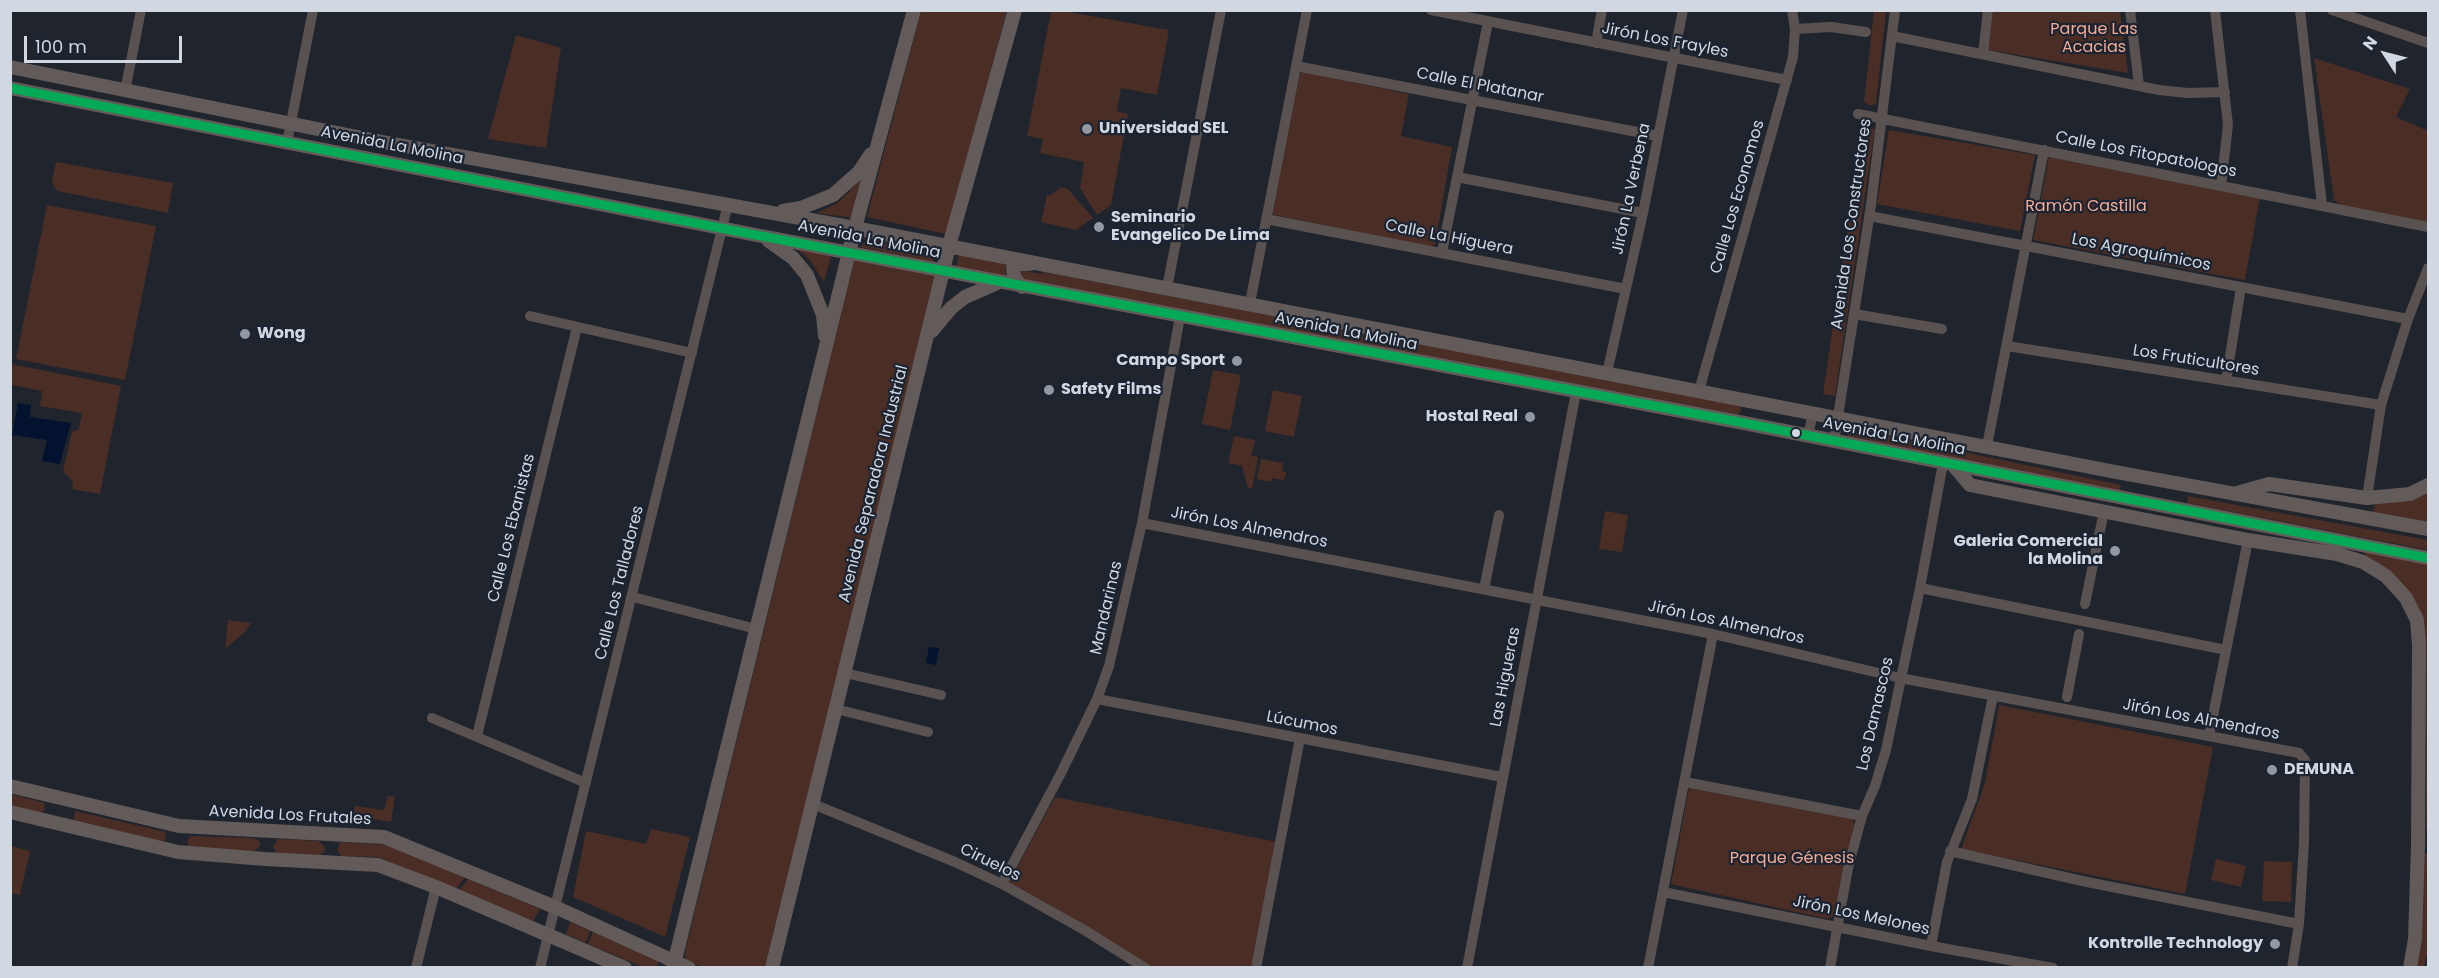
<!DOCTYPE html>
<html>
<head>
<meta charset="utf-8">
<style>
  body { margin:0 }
  #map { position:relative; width:2439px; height:978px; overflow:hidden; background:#20252d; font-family:Poppins,sans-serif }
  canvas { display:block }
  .frame { position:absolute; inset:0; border:12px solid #d1d8e1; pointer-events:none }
  .north { position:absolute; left:2355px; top:24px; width:60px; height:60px; -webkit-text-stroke:4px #1b2432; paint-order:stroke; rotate:306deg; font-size:16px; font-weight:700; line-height:24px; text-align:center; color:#d1d8e1 }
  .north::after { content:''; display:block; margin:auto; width:21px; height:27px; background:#d1d8e1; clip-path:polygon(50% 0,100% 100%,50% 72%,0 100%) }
  .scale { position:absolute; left:24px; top:36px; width:158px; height:27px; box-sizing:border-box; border:3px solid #d1d8e1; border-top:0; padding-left:8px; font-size:18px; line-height:21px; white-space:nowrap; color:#d1d8e1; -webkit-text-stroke:4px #1b2432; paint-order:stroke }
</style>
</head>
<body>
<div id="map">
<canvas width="2439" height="978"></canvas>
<div class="frame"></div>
<div class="north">N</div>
<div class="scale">100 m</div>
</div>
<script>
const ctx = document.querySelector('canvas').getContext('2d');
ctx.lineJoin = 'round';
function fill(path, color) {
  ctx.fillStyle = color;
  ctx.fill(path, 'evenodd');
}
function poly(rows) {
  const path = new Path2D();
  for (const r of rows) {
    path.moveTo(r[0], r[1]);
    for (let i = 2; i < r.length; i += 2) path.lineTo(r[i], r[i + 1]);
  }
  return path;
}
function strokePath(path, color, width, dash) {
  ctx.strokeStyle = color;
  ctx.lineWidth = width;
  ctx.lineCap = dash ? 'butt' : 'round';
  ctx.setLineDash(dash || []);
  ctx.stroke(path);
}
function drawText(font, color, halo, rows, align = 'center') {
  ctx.font = font + ' Poppins,sans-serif';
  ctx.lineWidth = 4.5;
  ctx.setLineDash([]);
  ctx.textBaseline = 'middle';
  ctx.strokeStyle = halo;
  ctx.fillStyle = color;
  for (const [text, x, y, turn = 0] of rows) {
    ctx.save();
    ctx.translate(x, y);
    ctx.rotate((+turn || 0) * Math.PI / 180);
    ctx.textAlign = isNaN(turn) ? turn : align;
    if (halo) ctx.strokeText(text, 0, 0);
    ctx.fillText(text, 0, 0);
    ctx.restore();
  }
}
const green = poly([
  [921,11,1007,11,946,234,867,217],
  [1051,11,1063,11,1169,30,1157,95,1121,88,1117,111,1128,114,1111,205,1097,215,1080,188,1084,162,1040,153,1043,139,1027,136],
  [1874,11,1886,11,1876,103,1872,106,1864,102],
  [1993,11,2120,11,2128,73,1988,50],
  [516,35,561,48,546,148,488,139],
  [2314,58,2410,89,2396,117,2428,131,2428,223,2343,206,2334,200],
  [1304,72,1409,94,1401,136,1452,147,1435,245,1430,247,1274,215,1272,212,1300,73],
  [1862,128,1875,129,1835,396,1823,394],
  [1889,130,2035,155,2020,231,1877,204],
  [2049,157,2260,197,2245,280,2033,240],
  [56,162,173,183,168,213,57,191,52,182],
  [867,167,854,218,817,213,836,204,852,189],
  [1061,187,1068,189,1093,218,1076,230,1041,222,1047,195,1051,195],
  [47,205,156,226,125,380,16,359],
  [872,239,926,251,935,262,860,247,867,240],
  [795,247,831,256,824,282,810,260],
  [959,255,1006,264,1005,270,1007,278,956,267],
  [854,261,938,276,766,967,702,967,688,961,685,958,685,952],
  [1020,270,1041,274,1044,272,1739,405,1741,408,1740,413,1736,414,1025,280,1019,273],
  [11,364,121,386,100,494,72,489,73,481,63,472,72,432,79,429,82,413,40,406,42,391,11,385],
  [1213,370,1241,375,1230,430,1202,424],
  [1273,390,1302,396,1294,437,1265,431],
  [1849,428,2121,485,2119,492,1848,436],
  [1234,436,1255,440,1251,456,1258,457,1252,489,1248,488,1242,466,1228,463],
  [1261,459,1283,463,1282,471,1286,472,1284,480,1272,478,1271,482,1257,479],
  [2428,491,2428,522,2377,515,2373,512,2375,505],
  [2188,496,2428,540,2428,550,2187,503],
  [1605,511,1628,515,1622,552,1599,549],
  [2361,550,2428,564,2428,829,2426,830,2426,653,2421,617],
  [228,620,251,623,245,632,225,649],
  [1999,705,2213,747,2185,894,1961,849,1985,783],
  [1689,788,1852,819,1855,824,1843,866,1835,915,1828,919,1671,884],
  [11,794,41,802,45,804,44,810,41,813,11,807],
  [388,796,395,797,391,822,353,815,355,806,384,810],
  [1055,797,1277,842,1253,967,1150,967,1008,884],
  [75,811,166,832,164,845,73,822],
  [651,829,690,837,665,937,573,897,586,831,646,844],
  [190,836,254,838,260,842,260,846,253,852,190,847,187,842],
  [278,839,319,841,325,847,324,852,319,856,277,853,273,847],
  [340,842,388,845,465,877,456,889,378,857,341,856,337,850],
  [11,846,30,851,20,895,11,893],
  [2428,852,2428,949,2424,967,2415,968,2424,855],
  [2216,859,2246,866,2241,887,2211,880],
  [2264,861,2292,862,2291,902,2262,901],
  [468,879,540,909,533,921,459,890],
  [570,922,590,931,586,943,566,934],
  [593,932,659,959,657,967,643,967,588,944]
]);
const water = poly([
  [18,403,31,405,30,417,71,423,60,464,42,461,47,440,12,435],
  [929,647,939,648,936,665,926,663]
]);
const minor = poly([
  [1431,10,1787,80],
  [2130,10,2139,85],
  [2215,10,2228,125,2221,186],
  [2300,10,2322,205],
  [2332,10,2428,43],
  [1795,29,1831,27,1866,32],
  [1892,36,2159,90,2188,93,2225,92],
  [1596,43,1602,10],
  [1983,54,1988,10],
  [1296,66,1658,136],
  [125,91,141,10],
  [1858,114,2428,227],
  [287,143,313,10],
  [1457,177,1643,213],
  [1869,216,2408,319],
  [1266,219,1626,289],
  [1442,252,1488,22],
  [1167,288,1221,10],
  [1250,303,1307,10],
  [1854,314,1942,329],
  [530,316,692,353],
  [2007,346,2381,405],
  [1607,373,1643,213,1683,10],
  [2226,381,2241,287],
  [1699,391,1793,57,1795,29,1792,10],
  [1808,436,1813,413],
  [1834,442,1871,205,1895,10],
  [1987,446,2044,150],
  [2367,498,2381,405,2408,319,2428,268],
  [1142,523,1713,634,1900,678,2299,753,2305,760,2304,842,2299,924,2292,968],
  [1920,588,2226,650],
  [1484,589,1499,515],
  [633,597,756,629],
  [2085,604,2104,511],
  [845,673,941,695],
  [2067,697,2079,634],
  [1097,699,1502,777],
  [836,709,928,732],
  [432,718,586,783],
  [477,736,577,327],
  [2209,736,2248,540],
  [1685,782,1862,816],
  [813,804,955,862,1002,884,1086,931,1145,968],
  [1950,851,2087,882,2299,924],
  [1002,884,1061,773,1097,699,1109,666,1142,523,1180,317],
  [1663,892,1931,946,2053,968],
  [1931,946,1947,862,1972,799,1993,696],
  [416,968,436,887],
  [540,968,728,204],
  [1256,968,1300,738],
  [1467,968,1576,392],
  [1648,968,1713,634],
  [1830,968,1848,868,1862,816,1875,786,1886,750,1920,588,1943,463]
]);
const major = poly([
  [10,67,377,141,844,226,2121,473,2428,529],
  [10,88,756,235,1739,422,2428,558],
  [783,211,801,208,833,195,859,172,871,154],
  [769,241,793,258,807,275,823,315,825,336],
  [1022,287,1014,277,1013,268,1018,264,1030,264],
  [932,331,951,308,965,297,997,283],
  [1953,465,1970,485,2248,540,2337,554,2363,562,2386,576,2406,598,2417,620,2419,644,2418,846,2415,939,2410,968],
  [2237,493,2269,484,2367,498,2410,494,2428,485],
  [10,786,179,826,384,837,555,907,689,968],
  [10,812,178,852,265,859,378,865,436,887,625,968],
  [673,968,855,228,914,10],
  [772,968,949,246,1015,10]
]);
const bus1 = poly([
  [10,88,756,235,1739,422,2428,558]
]);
const markers = [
  [1087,129,6,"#9399a2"],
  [1099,227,6,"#9399a2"],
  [245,334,6,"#9399a2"],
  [1237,361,6,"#9399a2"],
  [1049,390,6,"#9399a2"],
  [1530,417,6,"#9399a2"],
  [1796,433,5,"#d1d8e1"],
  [2115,551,6,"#9399a2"],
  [2272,770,6,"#9399a2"],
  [2275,944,6,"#9399a2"]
];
const parkNames = [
  ["Parque Las",2094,30],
  ["Acacias",2094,48],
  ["Ramón Castilla",2086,207],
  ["Parque Génesis",1792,859]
];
const streetNames = [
  ["Jirón Los Frayles",1665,41,11],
  ["Calle El Platanar",1480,86,11],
  ["Avenida La Molina",392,146,11],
  ["Calle Los Fitopatologos",2146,155,11],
  ["Jirón La Verbena",1632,189,-78],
  ["Calle Los Economos",1738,197,-74],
  ["Avenida Los Constructores",1852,224,-82],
  ["Calle La Higuera",1449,238,11],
  ["Avenida La Molina",869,240,11],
  ["Los Agroquímicos",2141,253,11],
  ["Avenida La Molina",1346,332,11],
  ["Los Fruticultores",2196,361,9],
  ["Avenida La Molina",1894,437,11],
  ["Avenida Separadora Industrial",874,484,-76],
  ["Calle Los Ebanistas",512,528,-76],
  ["Jirón Los Almendros",1249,528,11],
  ["Calle Los Talladores",620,583,-76],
  ["Mandarinas",1107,608,-77],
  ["Jirón Los Almendros",1726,623,12],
  ["Las Higueras",1506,677,-79],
  ["Los Damascos",1876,714,-77],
  ["Jirón Los Almendros",2201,720,11],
  ["Lúcumos",1302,724,11],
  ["Avenida Los Frutales",290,816,3],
  ["Ciruelos",990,863,26],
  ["Jirón Los Melones",1861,916,12]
];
const poiNames = [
  ["Universidad SEL",1099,129],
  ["Seminario",1111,218],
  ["Evangelico De Lima",1111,236],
  ["Wong",257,334],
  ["Campo Sport",1225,361,"right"],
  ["Safety Films",1061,390],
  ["Hostal Real",1518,417,"right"],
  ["Galeria Comercial",2103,542,"right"],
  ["la Molina",2103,560,"right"],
  ["DEMUNA",2284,770],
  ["Kontrolle Technology",2263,944,"right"]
];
fill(green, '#4a2d24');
fill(water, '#03122f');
strokePath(minor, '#595251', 10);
strokePath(major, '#625b5a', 14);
strokePath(bus1, '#06aa56', 9);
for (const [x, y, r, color] of markers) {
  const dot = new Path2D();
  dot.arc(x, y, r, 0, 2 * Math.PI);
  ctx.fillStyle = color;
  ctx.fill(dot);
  strokePath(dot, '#1b2432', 2);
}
drawText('16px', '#f4aa93', '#1b2432', parkNames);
drawText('16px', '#d1d8e1', '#1b2432', streetNames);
drawText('bold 16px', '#d1d8e1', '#1b2432', poiNames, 'left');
</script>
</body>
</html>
